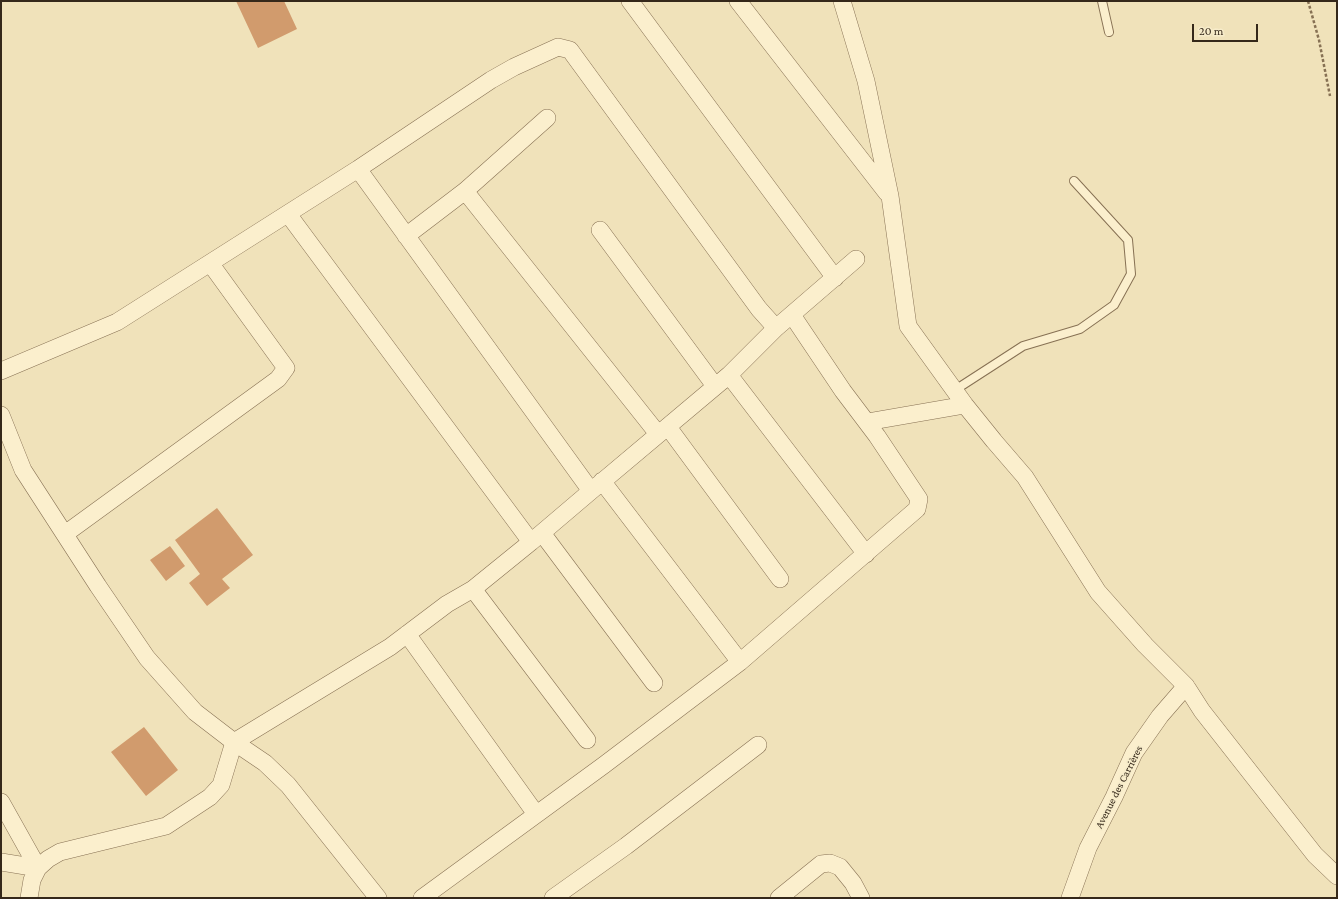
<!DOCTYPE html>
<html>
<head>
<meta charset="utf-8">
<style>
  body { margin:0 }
  #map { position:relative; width:1338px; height:899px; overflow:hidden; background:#f0e2ba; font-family:"Crimson Pro",serif }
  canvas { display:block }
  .frame { position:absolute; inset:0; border:2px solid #35281a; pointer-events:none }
  .scale { position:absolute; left:1192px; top:24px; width:66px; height:18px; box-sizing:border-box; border:2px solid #35281a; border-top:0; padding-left:5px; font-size:12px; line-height:14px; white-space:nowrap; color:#35281a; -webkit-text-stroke:3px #f7ecca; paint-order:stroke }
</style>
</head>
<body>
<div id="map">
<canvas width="1338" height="899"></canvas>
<div class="frame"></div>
<div class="scale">20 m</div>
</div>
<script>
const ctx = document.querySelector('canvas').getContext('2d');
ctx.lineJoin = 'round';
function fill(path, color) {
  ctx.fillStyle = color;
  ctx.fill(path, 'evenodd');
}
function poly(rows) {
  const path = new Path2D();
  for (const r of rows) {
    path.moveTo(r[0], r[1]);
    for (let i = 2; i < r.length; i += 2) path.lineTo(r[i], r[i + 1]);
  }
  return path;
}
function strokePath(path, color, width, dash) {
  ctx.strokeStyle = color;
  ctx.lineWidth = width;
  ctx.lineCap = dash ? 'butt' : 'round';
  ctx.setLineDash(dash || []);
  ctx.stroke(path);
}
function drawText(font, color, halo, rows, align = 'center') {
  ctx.font = font + ' "Crimson Pro",serif';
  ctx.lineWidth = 3.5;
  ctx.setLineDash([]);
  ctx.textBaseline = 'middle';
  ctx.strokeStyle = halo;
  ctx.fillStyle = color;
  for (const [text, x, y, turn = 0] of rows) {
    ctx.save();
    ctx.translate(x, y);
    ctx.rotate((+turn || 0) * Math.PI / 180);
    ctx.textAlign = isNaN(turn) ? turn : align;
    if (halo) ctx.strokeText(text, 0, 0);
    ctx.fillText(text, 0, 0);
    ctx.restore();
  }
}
const building = poly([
  [236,1,284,1,297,29,258,48],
  [217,508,253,555,222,579,230,588,207,606,189,583,200,574,175,540],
  [170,546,185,566,166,581,150,560],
  [144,727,178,770,146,796,111,752]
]);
const path = poly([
  [1308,1,1319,40,1330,96]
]);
const service = poly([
  [1102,1,1109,32],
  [955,390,1023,346,1080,329,1114,305,1131,274,1128,240,1074,181]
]);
const minor = poly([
  [630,1,835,278],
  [738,1,887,193],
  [842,1,866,81,890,196,908,326,965,405,994,441,1025,477,1098,592,1145,645,1186,686,1202,711,1315,855,1337,876],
  [358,169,591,491],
  [465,191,658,434],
  [288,214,531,542],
  [600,230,715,386],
  [406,236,465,191,547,118],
  [1,371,117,322,358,169,491,80,514,67,558,47,570,50,759,309,776,328],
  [729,375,866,554],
  [1,415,23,470,98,586,147,658,195,712,234,742,221,785,210,797,166,826,60,852,48,859,38,868,32,880,29,898],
  [867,422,965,405],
  [668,427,780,579],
  [602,481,740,662],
  [542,533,654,683],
  [65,534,278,379,286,368,210,263],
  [473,589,587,740],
  [407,634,536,814],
  [1,802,38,868],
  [1,862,38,868],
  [378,898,288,785,265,763,234,742,390,647,447,604,473,589,531,542,591,491,729,375,776,328,856,259],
  [422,898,604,765,740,662,917,509,919,499,877,436,843,391,792,315],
  [553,898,626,846,758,745],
  [779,898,821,864,830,863,840,867,853,883,861,898],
  [1070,898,1088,848,1114,797,1134,753,1160,716,1186,686]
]);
const streetNames = [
  ["Avenue des Carrières",1119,787,-63]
];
fill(building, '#d19b6d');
strokePath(service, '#877154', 10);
strokePath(minor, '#877154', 18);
strokePath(path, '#877154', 2.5, [3, 2]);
strokePath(service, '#fbefcd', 8);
strokePath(minor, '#fbefcd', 17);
drawText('11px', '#35281a', '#f7ecca', streetNames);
</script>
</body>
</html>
